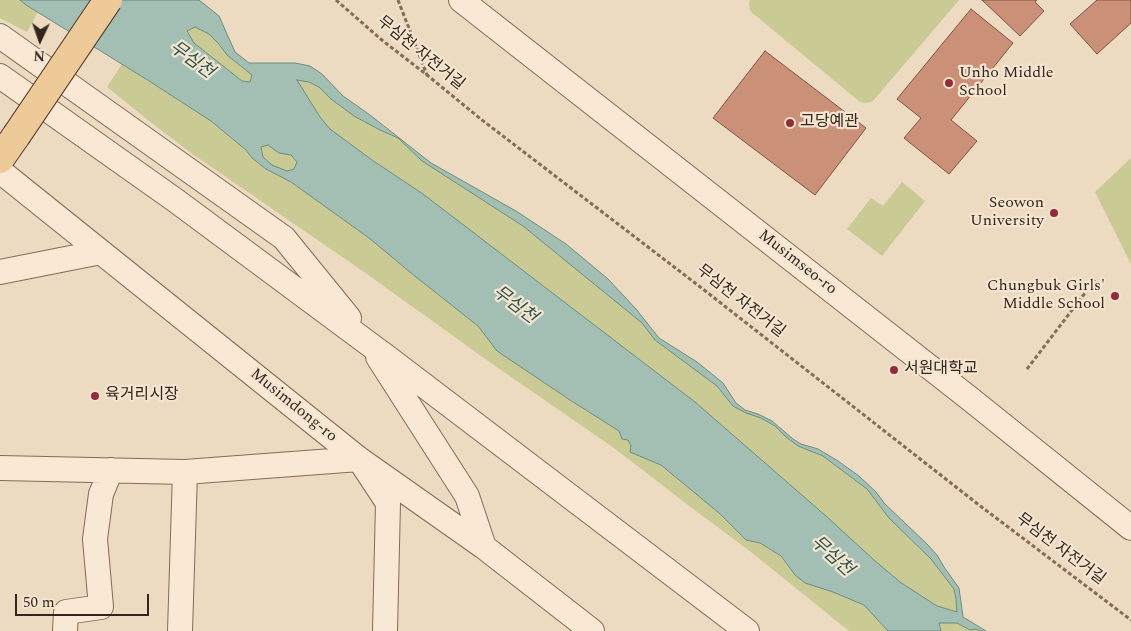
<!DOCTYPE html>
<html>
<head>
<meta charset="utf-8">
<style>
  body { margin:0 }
  #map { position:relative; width:1131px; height:631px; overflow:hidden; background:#ecdac1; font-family:Spectral,serif }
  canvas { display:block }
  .north { position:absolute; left:15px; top:15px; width:50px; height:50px; -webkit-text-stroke:4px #f4e5d0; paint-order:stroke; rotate:183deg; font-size:14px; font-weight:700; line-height:20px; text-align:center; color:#35261d }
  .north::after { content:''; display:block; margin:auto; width:18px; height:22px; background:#35261d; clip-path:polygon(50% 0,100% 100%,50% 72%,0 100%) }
  .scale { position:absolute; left:15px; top:594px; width:134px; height:22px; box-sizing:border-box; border:2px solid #35261d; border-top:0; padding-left:6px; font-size:15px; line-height:18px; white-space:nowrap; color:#35261d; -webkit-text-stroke:4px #f4e5d0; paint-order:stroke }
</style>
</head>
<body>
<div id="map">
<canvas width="1131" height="631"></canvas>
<div class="north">N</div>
<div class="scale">50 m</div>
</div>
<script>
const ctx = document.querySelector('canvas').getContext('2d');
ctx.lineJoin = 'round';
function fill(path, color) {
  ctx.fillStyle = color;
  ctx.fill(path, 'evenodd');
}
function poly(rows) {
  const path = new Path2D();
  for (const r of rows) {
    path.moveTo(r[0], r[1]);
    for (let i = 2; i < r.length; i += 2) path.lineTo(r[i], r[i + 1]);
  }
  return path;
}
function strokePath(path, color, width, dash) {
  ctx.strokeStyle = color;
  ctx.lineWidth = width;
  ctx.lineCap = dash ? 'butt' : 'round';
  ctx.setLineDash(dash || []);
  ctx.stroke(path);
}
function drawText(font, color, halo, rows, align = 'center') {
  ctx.font = font + ' Spectral,"Noto Sans KR",serif';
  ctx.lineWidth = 4.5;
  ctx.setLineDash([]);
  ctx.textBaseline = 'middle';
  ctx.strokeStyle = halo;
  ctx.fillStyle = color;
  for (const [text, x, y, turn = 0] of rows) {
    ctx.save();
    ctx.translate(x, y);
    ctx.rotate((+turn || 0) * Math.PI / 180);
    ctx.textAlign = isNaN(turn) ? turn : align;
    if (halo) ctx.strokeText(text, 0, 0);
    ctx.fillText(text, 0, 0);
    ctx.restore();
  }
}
const green = poly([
  [0,0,20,0,26,5,38,12,27,32,0,18],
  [750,0,959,0,873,101,867,103,860,102,750,11,749,2],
  [195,27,209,34,218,43,227,55,253,75,250,83,242,81,194,43,186,31],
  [122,64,211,121,246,150,252,158,266,169,291,182,369,238,416,277,478,326,497,351,570,400,619,431,628,440,631,446,630,452,661,465,719,513,746,540,760,543,781,557,795,575,805,583,833,592,864,605,888,631,849,631,751,552,688,505,614,448,488,361,367,274,191,153,148,120,107,87],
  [296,80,309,82,319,87,331,99,354,116,378,129,398,138,422,161,523,226,642,323,655,340,717,386,733,406,746,413,761,418,775,426,786,437,798,446,823,456,867,489,889,518,931,559,954,589,956,599,957,613,952,610,937,606,930,601,900,582,874,561,826,516,695,402,423,194,372,160,330,129,320,117],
  [268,145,279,153,291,155,297,162,294,169,287,171,272,165,263,157,261,147],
  [1131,158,1131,264,1095,192],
  [902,182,925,201,882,256,847,229,871,198,883,206],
  [939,623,957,623,970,630,976,629,980,631,941,631]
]);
const water = poly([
  [20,0,199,0,219,16,235,52,249,63,295,63,310,66,322,74,343,96,370,115,431,163,516,211,566,244,608,279,636,309,659,338,697,362,723,383,736,403,745,410,758,414,772,421,793,439,801,444,818,449,838,461,859,476,876,492,885,504,927,544,937,555,944,567,959,588,963,617,986,631,980,631,976,629,970,630,957,623,939,623,941,631,888,631,864,605,833,592,805,583,795,575,781,556,760,543,746,540,719,513,661,465,630,452,631,446,628,440,622,439,619,431,570,400,497,351,478,326,416,277,369,238,291,182,266,169,252,158,246,150,211,121,146,79,26,5,20,0],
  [195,27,209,34,218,43,227,55,252,75,250,82,242,81,194,43,187,31,195,27],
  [297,80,309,82,319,87,331,99,354,116,378,129,398,138,422,161,523,226,642,323,655,340,717,386,733,406,746,413,761,418,775,426,786,437,798,446,823,456,867,489,889,518,931,559,954,589,956,599,957,612,937,606,900,582,874,560,826,516,695,402,423,194,372,160,330,129,320,117,297,80],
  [268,145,279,153,291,155,297,162,294,169,287,171,272,165,263,157,261,147,268,145]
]);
const building = poly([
  [982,0,1037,0,1035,2,1044,11,1020,36,982,0],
  [1097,0,1131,0,1131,23,1097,54,1070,24,1097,0],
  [971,9,1013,43,951,120,977,141,949,174,904,138,921,118,897,99,971,9],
  [765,51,866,128,815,195,713,118,765,51]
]);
const path = poly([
  [336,0,383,41,427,75,482,120,699,286,979,505,1131,620],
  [398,0,427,75],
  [1027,369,1095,280]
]);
const minor = poly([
  [461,0,969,398,1131,528],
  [0,36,284,238,349,318],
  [0,76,175,200,388,358,747,631],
  [0,171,359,459,484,547,592,631],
  [0,272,101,252],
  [378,357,467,496,484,547],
  [0,468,185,472,359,459,388,503,385,631],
  [65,631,66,612,101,607,95,539,101,494,111,470],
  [180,631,185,472]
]);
const major = poly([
  [0,159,16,136]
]);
const majorBridge = poly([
  [16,136,108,0]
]);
const markers = [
  [949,83,5,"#932b38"],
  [790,123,5,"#932b38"],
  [1054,213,5,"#932b38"],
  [1115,296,5,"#932b38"],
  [894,370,5,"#932b38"],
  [95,396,5,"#932b38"]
];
const streetNames = [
  ["무심천 자전거길",420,54,39],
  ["Musimseo-ro",797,263,38],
  ["무심천 자전거길",740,302,38],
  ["Musimdong-ro",293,406,39],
  ["무심천 자전거길",1060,550,37]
];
const poiNames = [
  ["Unho Middle",959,74],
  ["School",959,92],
  ["고당예관",800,123],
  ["Seowon",1044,204,"right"],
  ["University",1044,222,"right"],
  ["Chungbuk Girls'",1105,287,"right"],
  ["Middle School",1105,305,"right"],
  ["서원대학교",904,370],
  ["육거리시장",105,396]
];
const waterNames = [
  ["무심천",191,61,36],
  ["무심천",514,306,37],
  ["무심천",831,557,42]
];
fill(green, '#caca95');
fill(water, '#a3bfb3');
strokePath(water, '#6b8c80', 1);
fill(building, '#ca9078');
strokePath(building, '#845240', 1);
strokePath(minor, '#856b59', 26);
strokePath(major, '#533a2d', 30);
strokePath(path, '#856b59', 3, [4, 2.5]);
strokePath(minor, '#f8e8d4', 24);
strokePath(major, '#efca99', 28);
strokePath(majorBridge, '#533a2d', 30, []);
strokePath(majorBridge, '#efca99', 28);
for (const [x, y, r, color] of markers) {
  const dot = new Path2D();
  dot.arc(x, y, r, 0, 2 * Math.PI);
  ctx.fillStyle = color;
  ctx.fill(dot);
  strokePath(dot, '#f4e5d0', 2);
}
drawText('16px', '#35261d', '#f4e5d0', streetNames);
drawText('16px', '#35261d', '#f4e5d0', poiNames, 'left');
drawText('italic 18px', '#2d554d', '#f4e5d0', waterNames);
</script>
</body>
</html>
